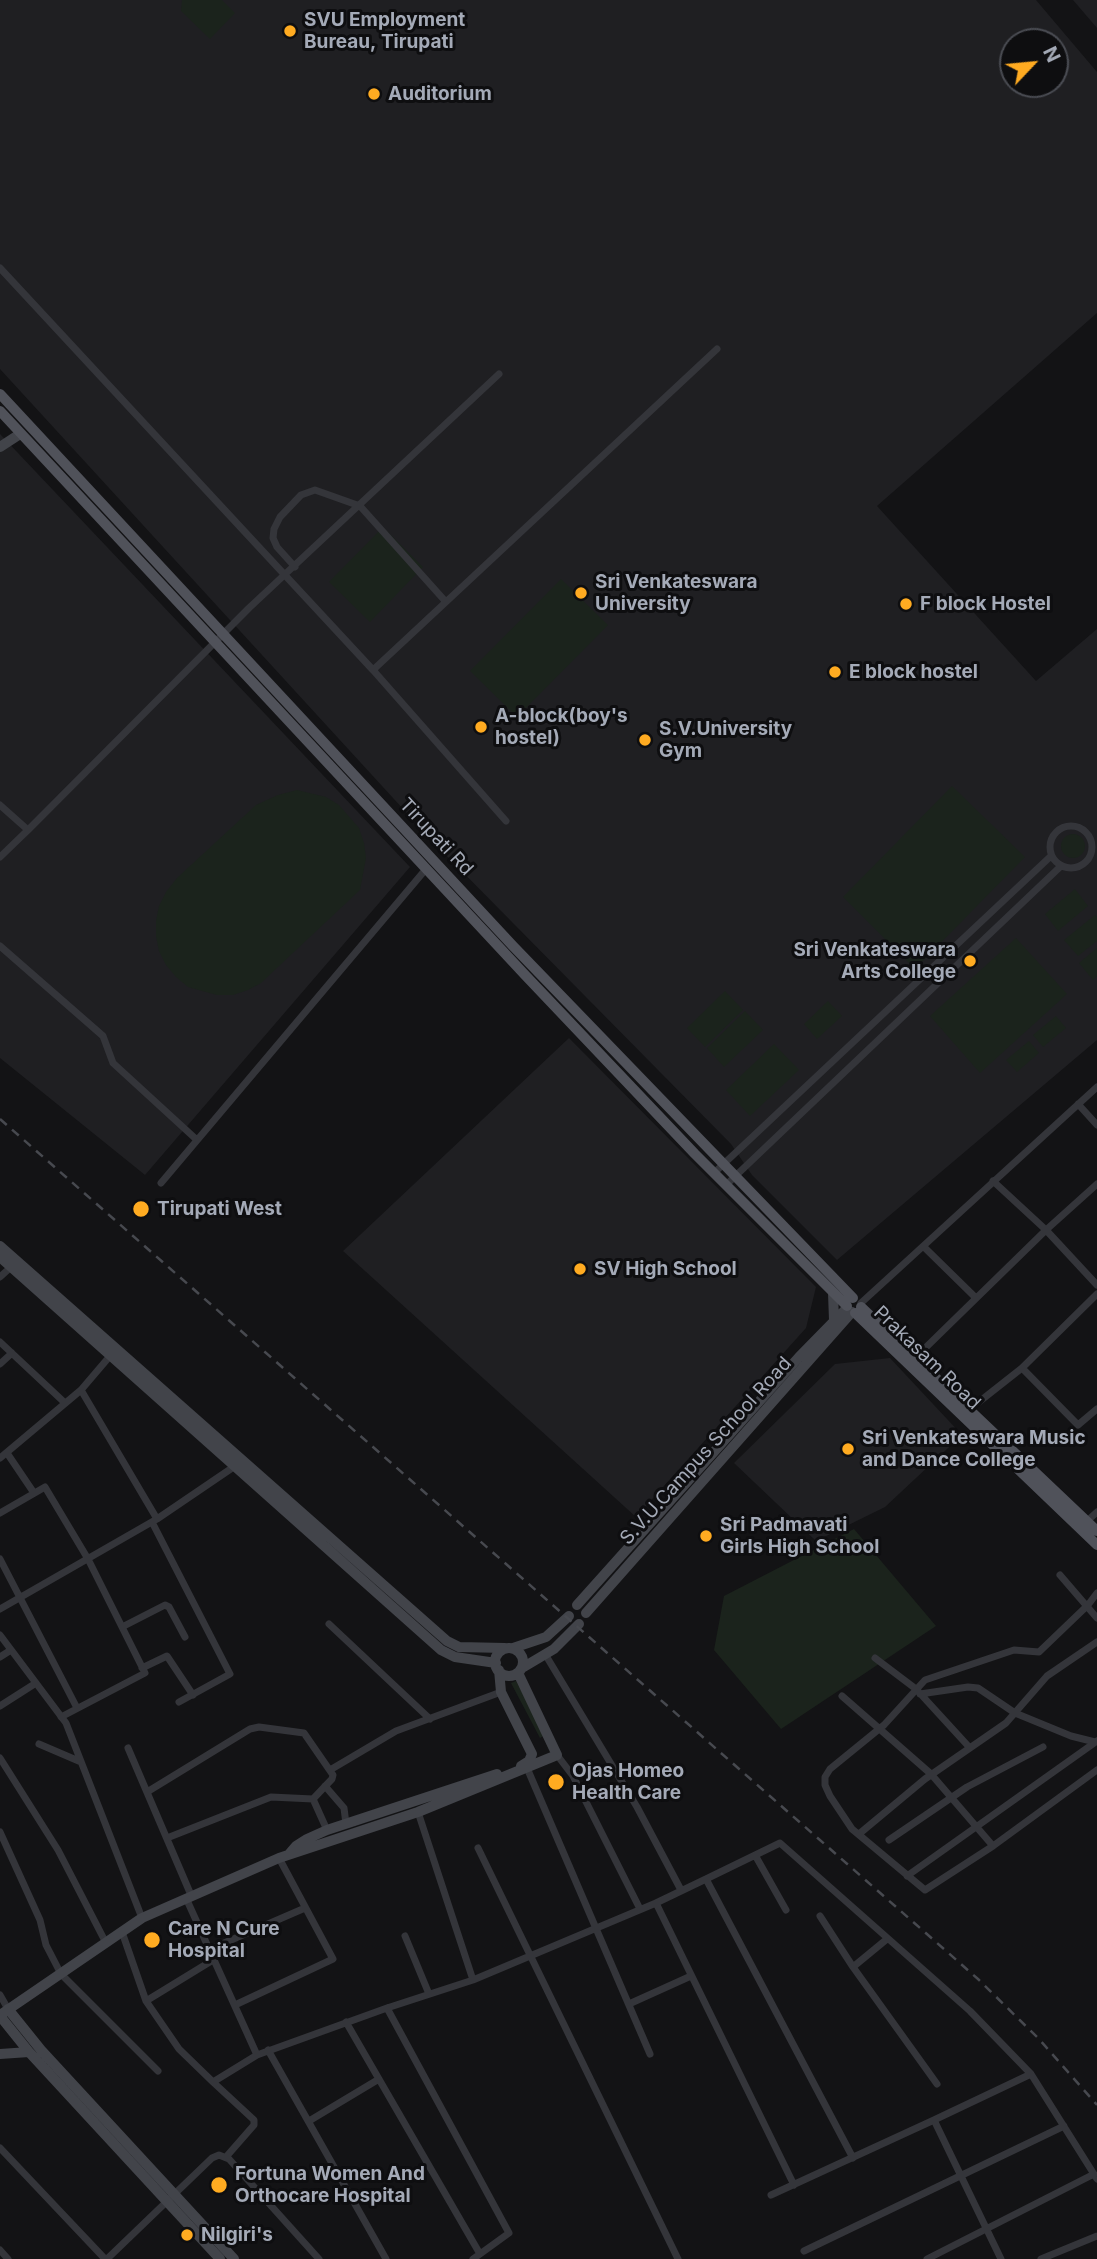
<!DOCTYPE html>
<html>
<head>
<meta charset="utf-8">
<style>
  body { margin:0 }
  #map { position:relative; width:1097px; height:2259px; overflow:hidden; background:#131315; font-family:Inter,sans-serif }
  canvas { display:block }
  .north { position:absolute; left:999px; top:28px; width:70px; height:70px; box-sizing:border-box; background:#0e0e10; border:2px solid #4a4c53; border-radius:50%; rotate:64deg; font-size:19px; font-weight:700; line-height:28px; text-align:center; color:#a4aab7 }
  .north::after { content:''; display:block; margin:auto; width:24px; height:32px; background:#ffab21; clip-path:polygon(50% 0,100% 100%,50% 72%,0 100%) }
</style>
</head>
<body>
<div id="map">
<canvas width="1097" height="2259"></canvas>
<div class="north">N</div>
</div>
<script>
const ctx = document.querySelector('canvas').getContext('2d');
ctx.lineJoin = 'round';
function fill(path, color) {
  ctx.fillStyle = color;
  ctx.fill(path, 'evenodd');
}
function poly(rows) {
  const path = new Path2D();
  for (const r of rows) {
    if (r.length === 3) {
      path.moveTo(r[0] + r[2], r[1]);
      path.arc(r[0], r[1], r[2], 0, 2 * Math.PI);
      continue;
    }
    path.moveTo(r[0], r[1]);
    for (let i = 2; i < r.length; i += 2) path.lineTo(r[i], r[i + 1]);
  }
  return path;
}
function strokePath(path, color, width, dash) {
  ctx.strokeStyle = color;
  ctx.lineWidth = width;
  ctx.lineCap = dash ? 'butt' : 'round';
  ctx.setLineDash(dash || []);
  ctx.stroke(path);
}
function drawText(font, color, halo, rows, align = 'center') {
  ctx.font = font + ' Inter,sans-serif';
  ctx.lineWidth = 6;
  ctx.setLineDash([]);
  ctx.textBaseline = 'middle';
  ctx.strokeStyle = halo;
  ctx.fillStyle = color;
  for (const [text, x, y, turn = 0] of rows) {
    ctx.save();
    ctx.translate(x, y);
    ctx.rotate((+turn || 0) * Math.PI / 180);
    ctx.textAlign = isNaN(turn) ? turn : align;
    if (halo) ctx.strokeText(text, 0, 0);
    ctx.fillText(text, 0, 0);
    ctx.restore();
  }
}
const built = poly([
  [0,0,1036,0,1097,72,1097,313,877,506,1036,681,1097,629,1097,1040,837,1260,752,1175,731,1144,437,846,0,369],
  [1013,42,1055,42,1055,84,1013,84],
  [1073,0,1097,0,1097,28],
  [0,434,410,867,145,1175,0,1058],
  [569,1038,816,1287,806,1328,636,1517,343,1251],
  [890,1358,962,1435,885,1507,816,1541,734,1463,835,1364]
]);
const green = poly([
  [182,0,222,0,235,13,210,39,181,11],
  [383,527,423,567,370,622,329,582],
  [561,579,608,625,517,717,470,671],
  [952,786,1025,857,915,969,843,897],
  [297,790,326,797,339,805,359,828,364,843,366,858,360,890,261,983,248,990,233,995,217,995,188,987,176,977,166,965,159,951,156,936,156,921,159,906,166,892,177,878,256,805,278,795],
  [1073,846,12],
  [1075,889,1088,906,1058,931,1045,914],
  [1095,915,1097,917,1097,941,1078,956,1064,940],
  [1016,938,1067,994,980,1073,930,1016],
  [1097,948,1097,976,1093,980,1079,963],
  [725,991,743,1010,705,1047,687,1028],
  [828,1001,842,1016,817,1039,804,1024],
  [745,1011,763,1030,724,1067,707,1048],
  [1056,1016,1066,1028,1043,1047,1033,1035],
  [1029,1041,1039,1053,1017,1072,1006,1060],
  [774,1044,799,1070,750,1116,726,1090],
  [854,1529,936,1626,781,1729,714,1650,724,1596],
  [516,1681,545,1735,540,1738,511,1683]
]);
const street = poly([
  [0,268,373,670,506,821],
  [295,567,277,547,273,538,274,529,280,517,301,495,315,490,360,506,446,602],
  [373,670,717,349],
  [0,805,28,830,249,608,499,374],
  [1071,847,21],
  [0,857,28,830],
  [0,946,103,1036,113,1063,197,1140],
  [1078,1104,1097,1125],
  [714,1173,1051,856],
  [993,1181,1046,1230,1097,1285],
  [161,1183,426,869],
  [726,1185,1061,866],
  [924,1247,976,1298],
  [0,1277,11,1267],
  [861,1303,1097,1087],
  [0,1342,65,1403],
  [915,1358,1046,1230,1097,1184],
  [0,1364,12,1353],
  [1022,1368,1078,1425,1097,1409],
  [81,1390,110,1356],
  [970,1409,1022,1368,1097,1294],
  [7,1453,34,1493],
  [0,1458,81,1390,157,1519],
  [0,1513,45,1487,88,1559,145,1673,61,1717],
  [1087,1521,1097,1512],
  [152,1522,230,1674,179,1702],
  [0,1559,77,1708],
  [1060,1575,1097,1618],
  [1097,1593,1088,1605,1039,1652,1014,1650,925,1680,884,1725,830,1769,825,1777,825,1785,830,1796,852,1829,925,1890,993,1846,1097,1770],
  [0,1609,157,1519,235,1466],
  [329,1624,430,1719],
  [122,1627,165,1605,169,1607,185,1637],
  [0,1635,66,1723,142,1918],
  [545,1654,637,1807,681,1890],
  [0,1657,11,1650],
  [875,1658,916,1689,970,1748],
  [142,1668,167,1656,193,1695],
  [920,1694,968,1687,978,1688,1015,1713,1071,1736,1095,1742],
  [842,1696,931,1774,993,1846],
  [0,1706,36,1683],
  [39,1744,81,1762],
  [128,1748,191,1895],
  [557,1755,573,1776,640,1909],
  [0,1758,58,1850,106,1943],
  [527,1768,650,2054],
  [330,1770,396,1731,501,1692],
  [325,1786,344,1808,346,1824],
  [147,1792,250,1729,259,1727,304,1733,333,1775,332,1779,313,1799,271,1797,167,1838],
  [313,1799,327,1830],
  [418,1812,473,1980],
  [0,1832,40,1920,46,1945,61,1974,158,2071],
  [859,1834,925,1779,1006,1723,1047,1676,1097,1642],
  [889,1840,967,1787,1043,1747],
  [478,1848,678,2259],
  [755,1855,786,1910],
  [907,1876,1097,1741],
  [186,1898,257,2055,387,2008,473,1980,656,1903,706,1879],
  [656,1903,794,2185],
  [820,1916,853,1967],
  [122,1932,146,2001,179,2049,213,2082,257,2055],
  [405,1936,429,1994],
  [887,1939,853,1967,937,2084],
  [208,1950,305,1908],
  [0,1995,8,2009],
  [146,2001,213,1960],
  [629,2004,691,1976],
  [235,2005,333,1959,279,1858],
  [387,2008,509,2233,473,2259],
  [346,2022,480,2254],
  [268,2050,386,2259],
  [213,2082,254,2120,254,2125,226,2157],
  [309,2121,379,2079],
  [0,2148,105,2259],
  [853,2158,706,1879,780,1843,970,2011,1031,2074,1097,2179],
  [771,2195,934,2120],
  [0,2250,8,2259],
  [804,2251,1064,2126],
  [107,2259,212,2158,219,2155,229,2159,319,2259],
  [927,2259,1094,2174],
  [1001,2259,934,2120,1031,2074],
  [1041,2259,1097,2236]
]);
const secondary = poly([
  [0,447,20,434],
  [0,1246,447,1641,459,1647,505,1648],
  [0,1257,441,1650,455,1657,496,1663],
  [833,1293,834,1320],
  [577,1605,799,1357,847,1308],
  [586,1613,852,1312],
  [513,1648,546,1637,569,1616],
  [509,1662,14],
  [522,1668,554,1649,579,1624],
  [499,1670,501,1692,532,1754,529,1761,521,1766],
  [290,1853,296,1846,307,1839,327,1830,497,1774],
  [8,2009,41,2050,234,2259],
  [0,2015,142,1918,279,1858,418,1812,557,1755,518,1673],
  [0,2016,29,2052,220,2259],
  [0,2054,29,2052]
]);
const primary = poly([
  [0,394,513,946,853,1298],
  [0,411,526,976,695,1154,847,1306],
  [861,1307,1097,1531],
  [855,1313,1097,1545]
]);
const rail = poly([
  [0,1119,978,1979,1039,2039,1097,2105]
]);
const markers = [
  [290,31,7,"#ffab21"],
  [374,94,7,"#ffab21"],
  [581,593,7,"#ffab21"],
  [906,604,7,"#ffab21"],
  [835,672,7,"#ffab21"],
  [481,727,7,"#ffab21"],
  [645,740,7,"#ffab21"],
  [970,961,7,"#ffab21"],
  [141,1209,9,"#ffab21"],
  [580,1269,7,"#ffab21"],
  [848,1449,7,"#ffab21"],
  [706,1536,7,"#ffab21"],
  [556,1782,9,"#ffab21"],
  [152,1940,9,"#ffab21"],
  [219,2185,9,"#ffab21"],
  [187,2235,7,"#ffab21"]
];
const poiNames = [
  ["SVU Employment",304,20],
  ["Bureau, Tirupati",304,42],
  ["Auditorium",388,94],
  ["Sri Venkateswara",595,582],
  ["University",595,604],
  ["F block Hostel",920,604],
  ["E block hostel",849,672],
  ["A-block(boy's",495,716],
  ["hostel)",495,738],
  ["S.V.University",659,729],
  ["Gym",659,751],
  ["Sri Venkateswara",956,950,"right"],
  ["Arts College",956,972,"right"],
  ["Tirupati West",157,1209],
  ["SV High School",594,1269],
  ["Sri Venkateswara Music",862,1438],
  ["and Dance College",862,1460],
  ["Sri Padmavati",720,1525],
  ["Girls High School",720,1547],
  ["Ojas Homeo",572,1771],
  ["Health Care",572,1793],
  ["Care N Cure",168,1929],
  ["Hospital",168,1951],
  ["Fortuna Women And",235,2174],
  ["Orthocare Hospital",235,2196],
  ["Nilgiri's",201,2235]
];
const streetNames = [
  ["Tirupati Rd",436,837,47],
  ["Prakasam Road",927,1358,44],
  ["S.V.U.Campus School Road",706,1451,-48]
];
fill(built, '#1f1f22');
fill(green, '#1b231c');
strokePath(street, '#34353a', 7);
strokePath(secondary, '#42444a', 10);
strokePath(primary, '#50525a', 10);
strokePath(rail, '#47494f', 2.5, [9, 7]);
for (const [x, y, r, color] of markers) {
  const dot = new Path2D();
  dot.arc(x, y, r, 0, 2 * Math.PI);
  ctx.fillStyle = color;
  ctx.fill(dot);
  strokePath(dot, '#0e0e10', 2.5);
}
drawText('bold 19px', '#a4aab7', '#0e0e10', poiNames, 'left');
drawText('19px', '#a4aab7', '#0e0e10', streetNames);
</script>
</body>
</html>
